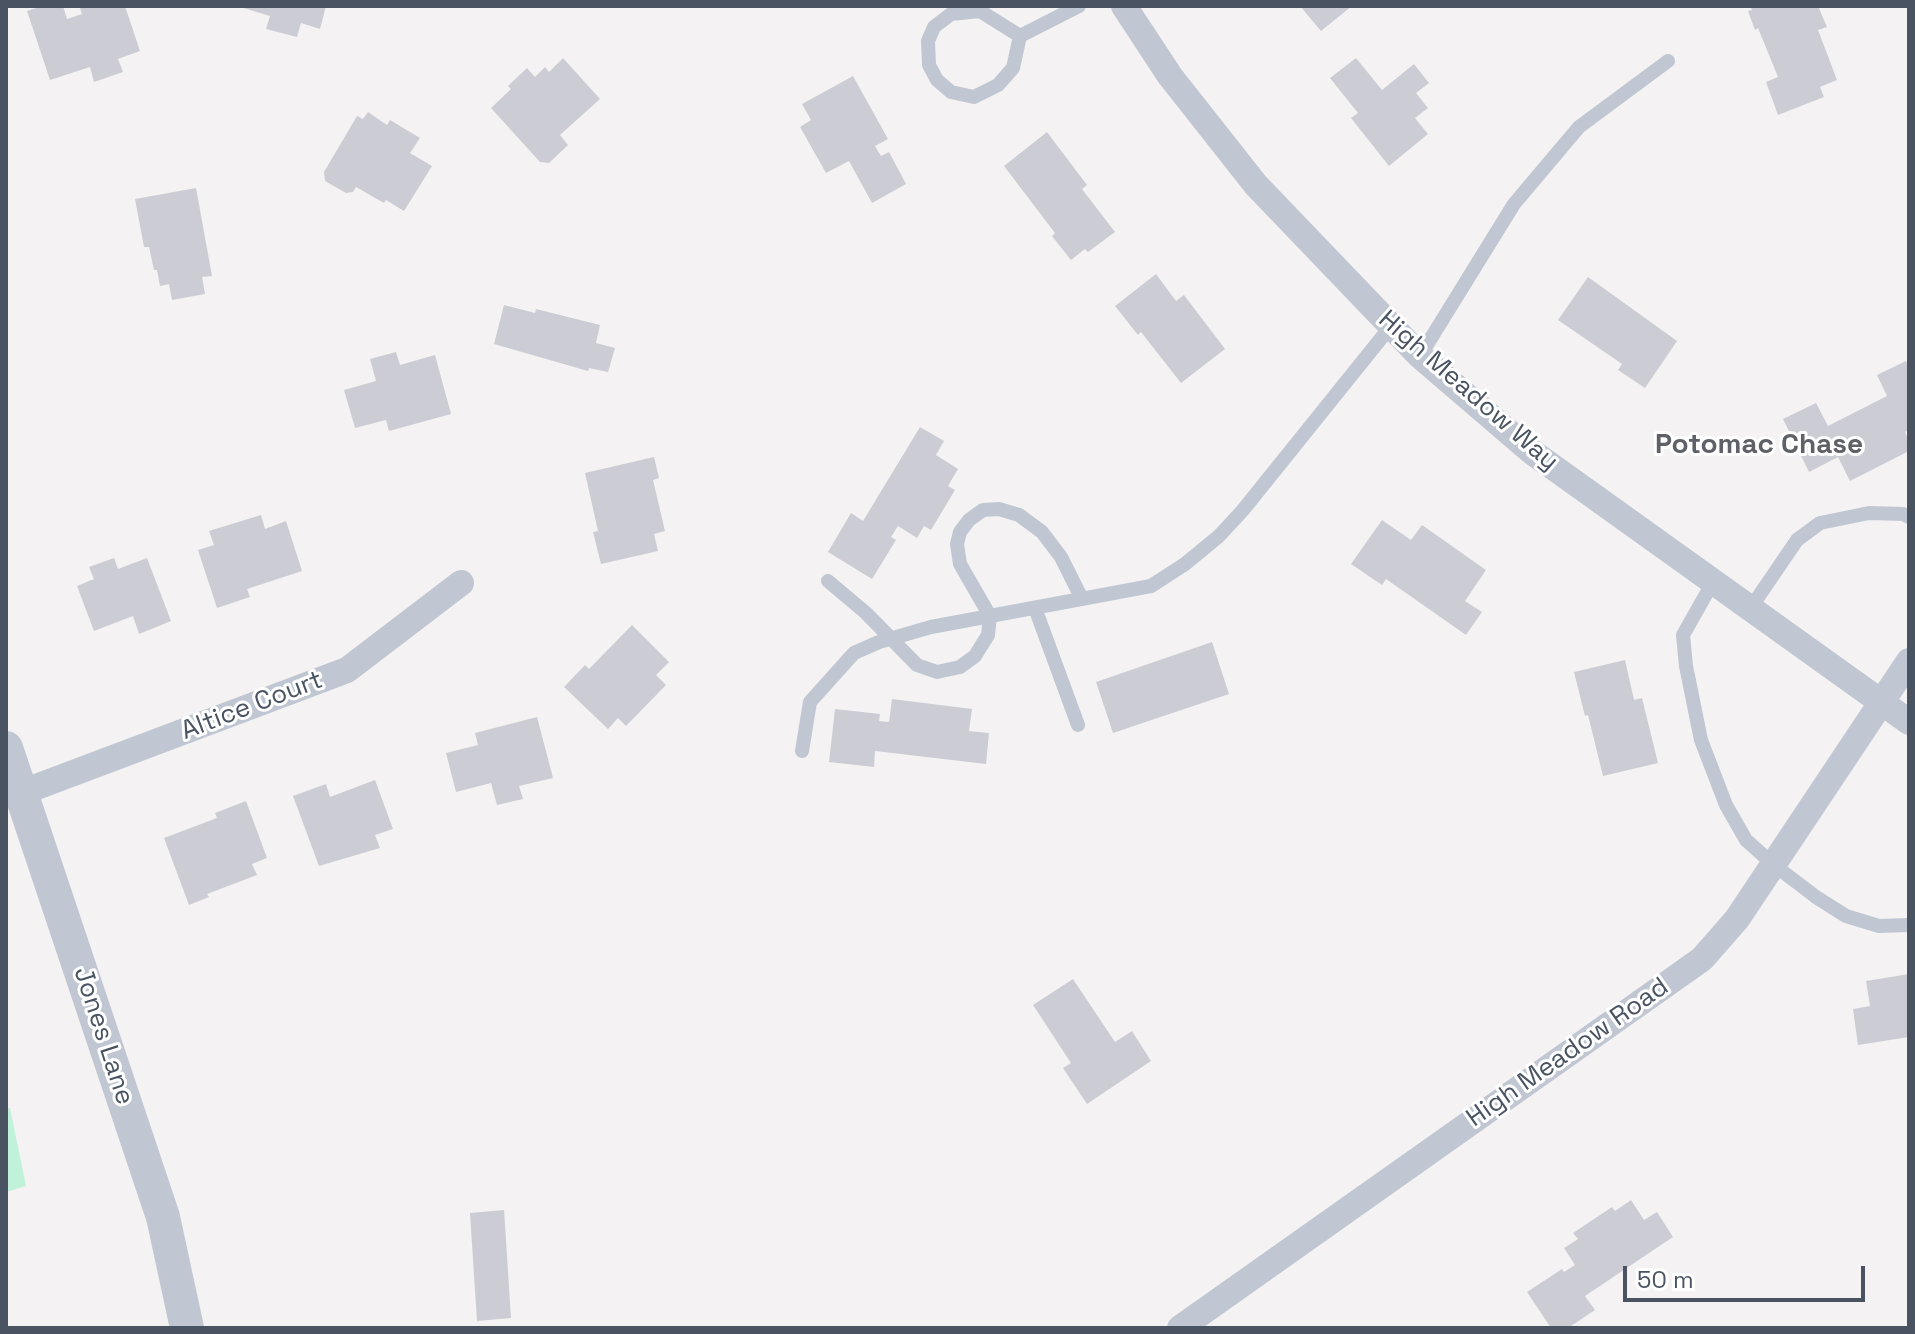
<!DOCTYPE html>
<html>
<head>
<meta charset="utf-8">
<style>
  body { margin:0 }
  #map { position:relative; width:1915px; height:1334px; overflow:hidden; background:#f4f2f2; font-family:"Space Grotesk",sans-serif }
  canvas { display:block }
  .frame { position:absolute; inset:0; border:8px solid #495361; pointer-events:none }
  .scale { position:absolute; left:1623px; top:1266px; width:242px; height:36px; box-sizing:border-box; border:4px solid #495361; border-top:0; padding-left:10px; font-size:24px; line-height:28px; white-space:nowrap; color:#495361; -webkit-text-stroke:6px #fff; paint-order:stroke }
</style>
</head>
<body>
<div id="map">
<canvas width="1915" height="1334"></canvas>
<div class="frame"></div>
<div class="scale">50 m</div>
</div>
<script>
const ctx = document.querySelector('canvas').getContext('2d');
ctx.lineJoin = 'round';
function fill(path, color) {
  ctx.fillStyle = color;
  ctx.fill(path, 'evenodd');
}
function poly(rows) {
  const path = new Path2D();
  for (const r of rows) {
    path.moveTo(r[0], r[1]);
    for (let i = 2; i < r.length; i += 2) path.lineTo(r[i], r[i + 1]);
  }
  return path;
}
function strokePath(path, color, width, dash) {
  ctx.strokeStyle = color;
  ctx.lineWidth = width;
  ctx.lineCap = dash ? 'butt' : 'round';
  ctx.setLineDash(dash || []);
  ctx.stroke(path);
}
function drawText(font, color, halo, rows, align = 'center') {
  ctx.font = font + ' "Space Grotesk",sans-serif';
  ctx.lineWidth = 6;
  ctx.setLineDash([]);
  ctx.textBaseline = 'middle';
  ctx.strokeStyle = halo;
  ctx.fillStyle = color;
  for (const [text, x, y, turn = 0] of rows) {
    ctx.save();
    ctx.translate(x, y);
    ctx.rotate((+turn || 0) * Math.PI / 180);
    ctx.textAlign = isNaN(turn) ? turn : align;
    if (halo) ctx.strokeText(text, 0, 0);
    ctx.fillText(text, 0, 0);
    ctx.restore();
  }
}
const green = poly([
  [6,1108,10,1108,26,1186,6,1192]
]);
const building = poly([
  [42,6,63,6,67,19,82,14,80,8,86,6,125,6,140,51,118,59,123,72,94,82,90,67,50,80,27,11],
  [237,6,326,6,320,29,301,23,297,37,266,29,270,16],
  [1300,6,1352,6,1321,31],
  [1750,6,1818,6,1827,27,1818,30,1837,80,1820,87,1824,97,1778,115,1766,82,1778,77,1758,28,1755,30,1748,11,1752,10],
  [563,58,600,99,560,135,568,145,549,163,540,162,491,108,511,89,508,86,527,68,535,77,545,67,549,72],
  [1356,58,1382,90,1414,64,1429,83,1416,93,1428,108,1415,118,1428,134,1389,166,1351,118,1358,113,1330,78],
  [853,76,888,139,875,146,881,156,889,152,906,184,872,203,849,161,826,173,800,127,811,120,802,104],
  [368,112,387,125,390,120,420,138,410,153,432,166,404,211,386,200,384,203,356,187,353,192,346,193,325,181,324,172,357,116,363,119],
  [1047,132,1087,185,1082,189,1115,232,1088,252,1085,249,1071,260,1052,236,1055,233,1004,166],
  [196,188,212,276,202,277,205,294,172,300,169,284,160,286,157,270,154,270,149,247,144,247,135,199],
  [1156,274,1176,301,1184,295,1225,349,1181,383,1141,332,1138,335,1115,306],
  [1588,277,1677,341,1645,388,1618,370,1622,364,1558,320],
  [504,305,535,313,536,309,600,325,596,343,615,348,608,372,589,368,588,371,494,344],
  [396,352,400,365,435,355,451,414,389,431,386,420,355,428,344,390,376,381,370,359],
  [1906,361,1909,366,1909,430,1905,432,1909,441,1909,451,1850,481,1838,457,1809,472,1783,419,1816,403,1828,426,1887,396,1877,375],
  [920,427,944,441,936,455,958,469,948,486,955,490,931,530,924,526,917,538,898,526,891,537,896,540,872,579,828,552,851,513,863,521],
  [654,457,659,478,653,480,665,531,654,534,658,551,601,564,593,532,598,531,585,473],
  [261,515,265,529,286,521,302,571,247,589,250,597,217,608,198,550,214,545,209,531],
  [1382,520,1411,540,1422,525,1486,570,1465,601,1482,612,1466,635,1386,579,1382,585,1351,564],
  [114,558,118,569,147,558,171,621,139,634,133,616,94,631,77,586,94,579,89,567],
  [632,625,669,662,656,675,666,685,626,726,618,718,608,729,564,687,585,665,589,669],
  [1212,642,1229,694,1113,733,1096,682],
  [1625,660,1634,700,1642,698,1658,763,1603,776,1588,715,1585,716,1574,672],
  [892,699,972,709,969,731,989,733,986,764,875,751,874,767,829,762,835,709,880,714,879,721,889,722],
  [537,717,553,778,519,786,523,799,497,805,491,783,456,792,446,753,478,745,475,733],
  [375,780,393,829,375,835,380,848,319,866,293,796,326,784,330,797],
  [246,801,267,858,252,864,257,875,207,894,209,897,189,905,164,838,217,818,215,813],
  [1909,974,1909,1037,1858,1045,1853,1009,1870,1006,1866,981],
  [1073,979,1115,1042,1132,1031,1151,1061,1087,1104,1063,1068,1071,1063,1033,1005],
  [1631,1200,1644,1220,1657,1212,1673,1237,1585,1296,1595,1310,1568,1328,1551,1328,1527,1292,1562,1269,1564,1272,1575,1265,1564,1248,1578,1239,1573,1233,1612,1207,1615,1211],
  [504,1210,511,1318,477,1321,470,1213]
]);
const service = poly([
  [1020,36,980,11,951,14,934,27,928,41,929,65,937,80,951,92,974,97,998,85,1013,68,1020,36,1079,6],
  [1420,356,1514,204,1579,127,1668,61],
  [828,581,866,613,917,665,937,672,960,667,975,656,988,635,990,616,960,564,957,544,960,532,969,520,983,510,999,509,1019,515,1042,532,1061,557,1082,599],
  [1713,582,1683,635,1686,666,1701,740,1726,805,1746,840,1774,865,1816,897,1846,916,1879,926,1909,925],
  [1035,608,1078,725],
  [1750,609,1797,540,1820,523,1869,513,1903,514,1909,517],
  [802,751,810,702,854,653,879,642,931,627,1151,586,1185,564,1219,536,1243,510,1391,326]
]);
const minor = poly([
  [1124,6,1170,76,1256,185,1420,356,1532,452,1909,722],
  [23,792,347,670,461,583],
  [1180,1328,1702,959,1737,919,1909,661]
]);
const tertiary = poly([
  [6,748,163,1217,187,1328]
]);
const streetNames = [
  ["High Meadow Way",1468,391,41],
  ["Altice Court",252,706,-21],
  ["Jones Lane",103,1036,72],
  ["High Meadow Road",1568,1053,-35]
];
const neighbourhoodNames = [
  ["Potomac Chase",1759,445]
];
fill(green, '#c0f2d9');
fill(building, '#cccdd4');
strokePath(service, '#c0c7d2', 14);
strokePath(minor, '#c0c7d2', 26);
strokePath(tertiary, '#c0c7d2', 34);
drawText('26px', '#495361', '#fff', streetNames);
drawText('bold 28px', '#5e6167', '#fff', neighbourhoodNames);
</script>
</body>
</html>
